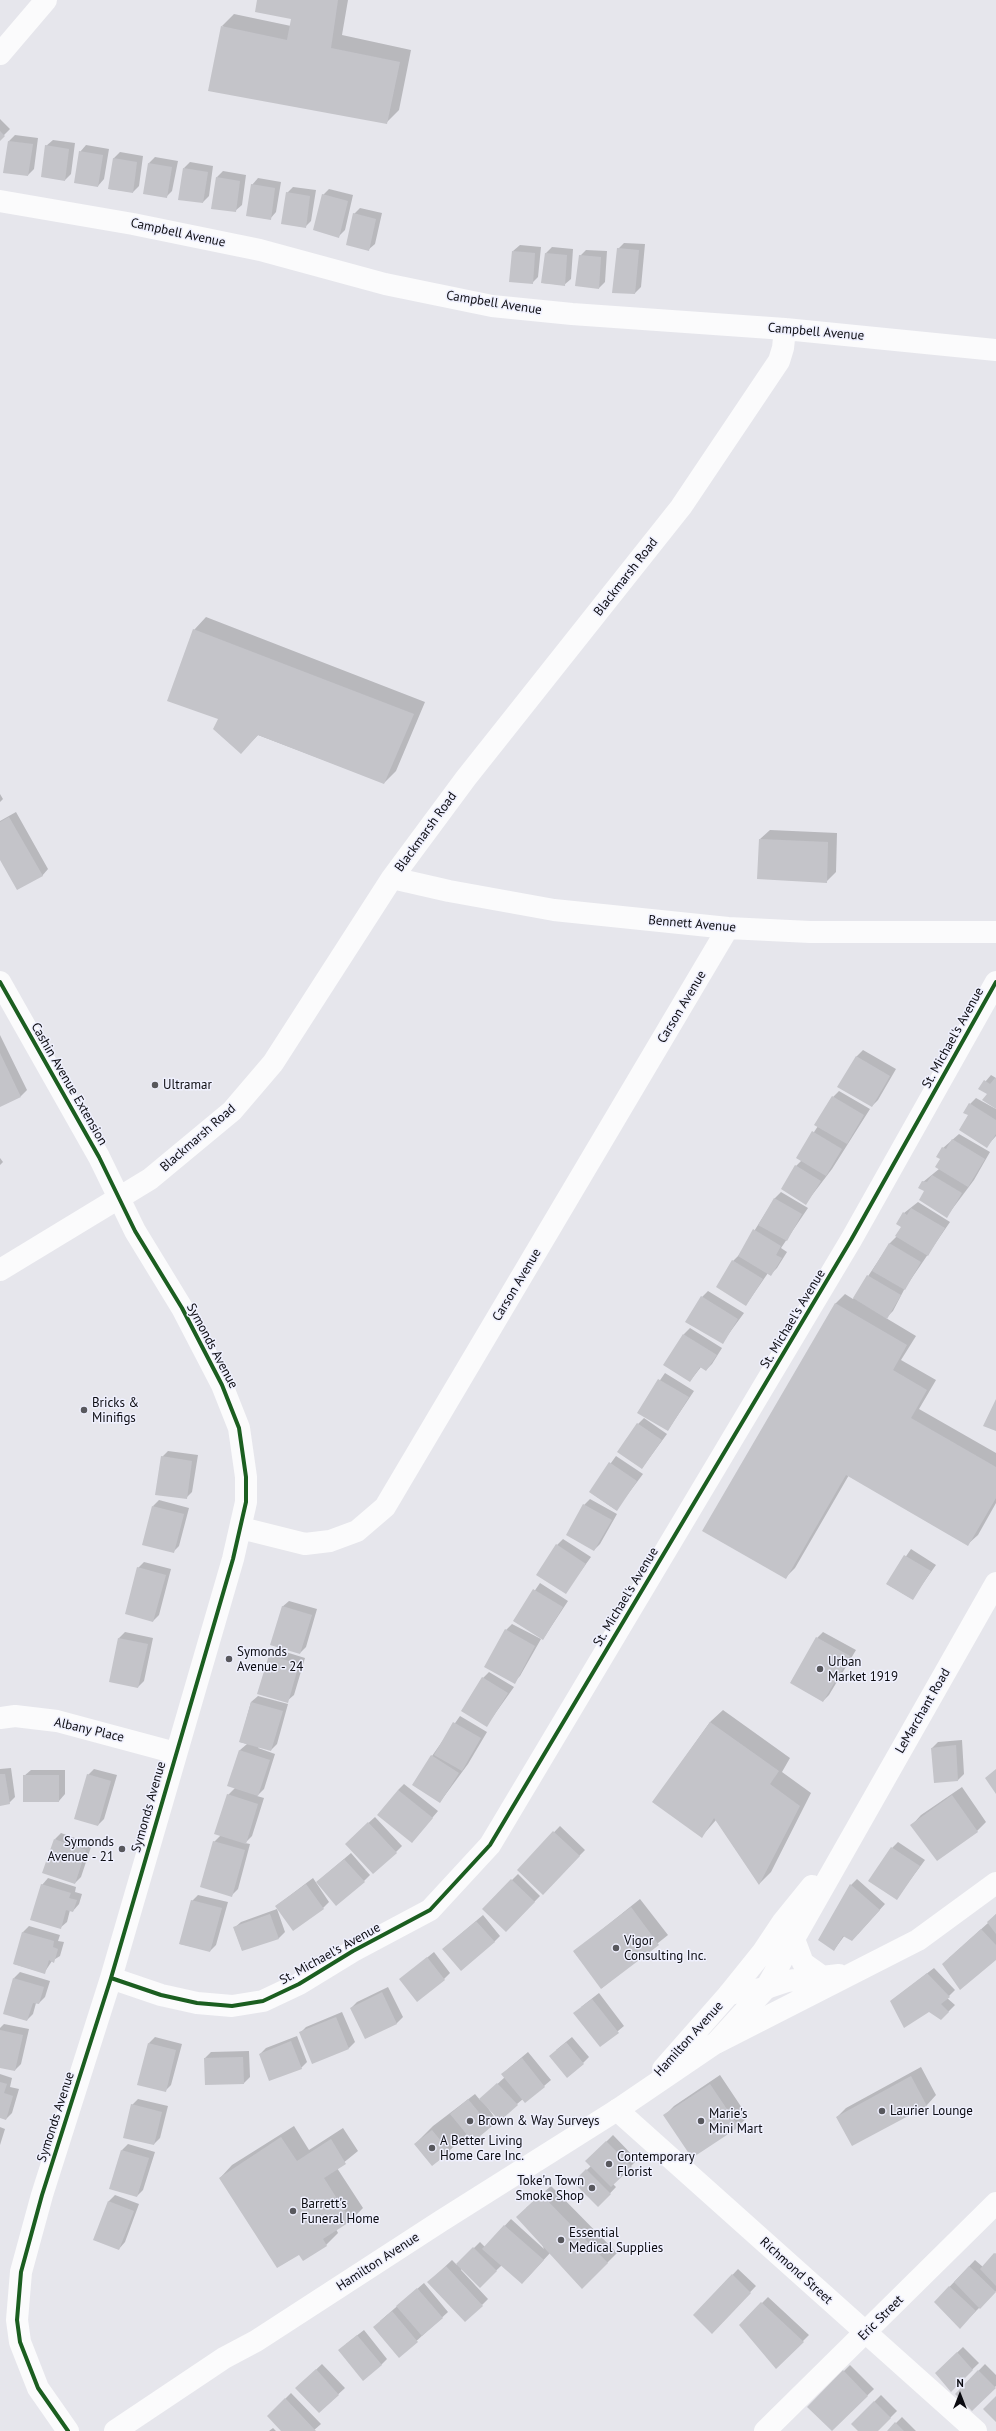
<!DOCTYPE html>
<html>
<head>
<meta charset="utf-8">
<style>
  body { margin:0 }
  #map { position:relative; width:996px; height:2431px; overflow:hidden; background:#e6e6ec; font-family:"PT Sans",sans-serif }
  canvas { display:block }
  .north { position:absolute; left:940px; top:2375px; width:40px; height:40px; -webkit-text-stroke:3px #eff0fe; paint-order:stroke; rotate:0deg; font-size:11px; font-weight:700; line-height:16px; text-align:center; color:#0b0b10 }
  .north::after { content:''; display:block; margin:auto; width:14px; height:18px; background:#0b0b10; clip-path:polygon(50% 0,100% 100%,50% 72%,0 100%) }
</style>
</head>
<body>
<div id="map">
<canvas width="996" height="2431"></canvas>
<div class="north">N</div>
</div>
<script>
const ctx = document.querySelector('canvas').getContext('2d');
ctx.lineJoin = 'round';
function fill(path, color) {
  ctx.fillStyle = color;
  ctx.fill(path, 'evenodd');
}
function poly(rows) {
  const path = new Path2D();
  for (const r of rows) {
    path.moveTo(r[0], r[1]);
    for (let i = 2; i < r.length; i += 2) path.lineTo(r[i], r[i + 1]);
  }
  return path;
}
function strokePath(path, color, width, dash) {
  ctx.strokeStyle = color;
  ctx.lineWidth = width;
  ctx.lineCap = dash ? 'butt' : 'round';
  ctx.setLineDash(dash || []);
  ctx.stroke(path);
}
function drawText(font, color, halo, rows, align = 'center') {
  ctx.font = font + ' "PT Sans",sans-serif';
  ctx.lineWidth = 3;
  ctx.setLineDash([]);
  ctx.textBaseline = 'middle';
  ctx.strokeStyle = halo;
  ctx.fillStyle = color;
  for (const [text, x, y, turn = 0] of rows) {
    ctx.save();
    ctx.translate(x, y);
    ctx.rotate((+turn || 0) * Math.PI / 180);
    ctx.textAlign = isNaN(turn) ? turn : align;
    if (halo) ctx.strokeText(text, 0, 0);
    ctx.fillText(text, 0, 0);
    ctx.restore();
  }
}
const shadow = poly([
  [258,0,348,0,342,35,411,50,399,110,387,122,222,26,234,14,291,26,292,18],
  [0,119,10,129,0,139],
  [15,135,38,138,34,169,28,175,9,141],
  [53,140,75,143,71,174,65,180,46,146],
  [86,145,109,149,104,179,98,186,80,152],
  [120,152,143,156,139,186,133,192,109,189,114,158],
  [155,157,178,161,172,191,166,197,149,163],
  [190,162,213,166,209,196,203,202,184,168],
  [223,171,246,175,242,205,235,211,217,177],
  [258,178,281,182,276,212,270,219,252,185],
  [293,187,316,190,311,221,305,227,287,193],
  [329,189,353,195,345,230,339,236,323,195],
  [360,208,382,213,375,244,368,250,354,214],
  [624,243,645,244,641,287,635,293,618,249],
  [520,245,541,247,538,277,532,283,513,251],
  [552,247,573,249,571,279,564,285,542,283,546,253],
  [586,250,607,251,605,282,599,288,580,256],
  [206,617,425,702,396,771,384,783,258,735,241,752,219,718,194,630],
  [0,794,3,799,0,802],
  [16,812,48,869,42,876,0,858,0,821],
  [770,830,837,833,836,872,826,882,760,839],
  [0,1035,27,1090,21,1096,0,1106],
  [863,1050,896,1069,878,1100,872,1106,839,1086,857,1056],
  [991,1075,996,1078,996,1108,988,1094,980,1088],
  [839,1091,870,1109,832,1169,806,1203,796,1166,802,1160,797,1158,818,1126,833,1097],
  [976,1098,996,1109,996,1136,987,1146,970,1115,970,1104],
  [959,1134,990,1152,974,1180,947,1216,925,1191,923,1182,939,1169,943,1148],
  [0,1158,3,1162,0,1165],
  [781,1192,808,1208,781,1248,787,1252,777,1268,771,1274,768,1273,746,1305,733,1261,739,1255,775,1198],
  [918,1202,950,1222,905,1288,893,1311,886,1318,916,1336,901,1360,936,1380,919,1409,996,1453,996,1503,978,1535,968,1544,849,1475,795,1568,785,1578,835,1304,845,1294,853,1299,890,1243,897,1236,902,1226,904,1213],
  [708,1291,744,1313,722,1343,702,1297],
  [690,1328,722,1348,712,1364,706,1370,701,1367,690,1381,684,1334],
  [665,1373,694,1391,668,1430,638,1412],
  [644,1418,667,1434,642,1468,638,1424],
  [168,1451,198,1455,192,1492,186,1498,162,1457],
  [616,1456,643,1474,616,1510,590,1492],
  [590,1499,617,1514,600,1544,594,1550,584,1505],
  [159,1500,189,1508,179,1546,173,1552,153,1506],
  [563,1539,591,1557,565,1593,557,1545],
  [911,1549,936,1565,912,1599,887,1584],
  [144,1562,171,1569,159,1615,153,1621,138,1568],
  [540,1583,568,1601,543,1639,514,1621],
  [289,1601,317,1609,306,1647,300,1653,282,1607],
  [512,1624,541,1639,520,1676,514,1682,506,1630],
  [125,1632,153,1638,144,1681,138,1687,119,1638],
  [823,1632,856,1650,829,1695,823,1701,791,1682,817,1638],
  [276,1649,305,1658,294,1695,287,1701,270,1655],
  [489,1672,514,1687,487,1725,483,1678],
  [258,1696,288,1704,277,1744,271,1750,259,1747,258,1748,275,1754,264,1789,257,1796,264,1798,252,1836,245,1843,250,1844,238,1889,232,1895,214,1842,221,1835,228,1795,235,1788,240,1750,247,1744,240,1742,251,1702],
  [723,1710,790,1758,782,1772,811,1793,771,1872,759,1884,716,1820,702,1836,654,1801,710,1722],
  [460,1716,487,1732,468,1764,440,1802,432,1756],
  [962,1740,964,1774,958,1780,935,1782,932,1748,938,1742],
  [11,1768,15,1797,9,1803,0,1805,0,1769],
  [94,1769,117,1775,104,1819,98,1825,88,1775],
  [31,1770,65,1770,65,1794,59,1801,24,1776],
  [404,1784,438,1811,412,1842,398,1790],
  [962,1787,986,1822,977,1831,912,1825,921,1815],
  [375,1817,402,1846,396,1852,352,1838],
  [560,1826,585,1850,543,1893,518,1870],
  [61,1833,92,1844,81,1877,75,1883,55,1839],
  [898,1842,925,1860,897,1898,892,1848],
  [351,1853,370,1875,364,1881,324,1876],
  [518,1874,540,1896,506,1931,483,1909],
  [48,1878,76,1887,75,1892,82,1894,79,1904,73,1911,70,1910,67,1922,60,1928,42,1885],
  [313,1878,329,1902,323,1908,276,1906],
  [857,1879,885,1904,858,1934,845,1935,834,1950,851,1885],
  [198,1895,228,1902,216,1945,210,1951,180,1944,192,1901],
  [640,1899,668,1935,602,1988,574,1952],
  [277,1909,285,1932,279,1938,242,1950,234,1928,241,1922],
  [996,1914,996,1958,949,1958,988,1923],
  [483,1915,500,1936,494,1942,450,1943],
  [29,1926,60,1935,58,1941,64,1942,60,1956,52,1961,44,1973,14,1964,23,1932],
  [434,1952,450,1973,444,1979,401,1979],
  [934,1968,955,1990,947,1998,955,2005,941,2019,929,2010,891,2001],
  [20,1972,50,1981,45,1997,39,2003,36,2003,33,2014,27,2020,14,1978],
  [388,1987,403,2017,397,2023,366,2038,351,2008,357,2002],
  [599,1993,624,2026,600,2046,581,2007],
  [342,2012,355,2042,349,2048,300,2033,306,2027],
  [4,2024,29,2029,21,2064,15,2070,0,2067,0,2028],
  [297,2036,307,2062,301,2068,260,2054,266,2048],
  [155,2037,182,2044,171,2085,165,2091,149,2043],
  [572,2037,589,2057,583,2063,556,2050],
  [249,2051,250,2077,244,2083,206,2084,205,2058,211,2052],
  [528,2052,551,2080,544,2086,525,2101,523,2099,517,2104,486,2105,497,2121,491,2127,467,2134,449,2151,415,2144,433,2126,475,2094,480,2100,505,2077,503,2074,509,2068],
  [921,2067,936,2095,927,2105,852,2145,837,2117,846,2108],
  [0,2074,12,2078,10,2087,19,2089,12,2113,6,2119,0,2117],
  [720,2075,748,2117,738,2126,692,2157,665,2115,674,2106],
  [138,2099,168,2106,160,2138,154,2144,132,2105],
  [294,2126,309,2150,343,2128,358,2151,337,2168,363,2208,351,2220,336,2229,338,2233,326,2245,299,2253,220,2178,232,2165],
  [0,2127,5,2129,0,2145],
  [613,2135,637,2160,613,2184,616,2187,598,2206,574,2182,591,2166,587,2161],
  [128,2144,155,2152,143,2190,137,2196,122,2150],
  [551,2186,617,2253,582,2288,550,2253,528,2277,502,2265,480,2286,462,2268,461,2270,488,2299,482,2305,435,2276,452,2260,457,2265,480,2242,485,2247,511,2219,544,2249,526,2208],
  [115,2195,139,2204,125,2242,119,2249,94,2239,109,2201],
  [996,2253,996,2291,966,2321,935,2302,975,2260,983,2267],
  [738,2269,756,2286,718,2326,695,2315],
  [424,2283,448,2312,399,2357,380,2321],
  [768,2297,809,2335,777,2367,740,2325],
  [364,2330,387,2359,381,2365,346,2344],
  [963,2347,979,2363,951,2390,942,2367],
  [322,2364,345,2388,319,2412,303,2382],
  [985,2364,996,2375,996,2386,972,2409,956,2394],
  [850,2365,874,2389,832,2430,808,2407],
  [291,2393,321,2424,313,2431,282,2431,268,2416],
  [881,2395,897,2411,877,2431,859,2431,852,2424],
  [902,2417,916,2431,888,2431],
  [273,2428,276,2431,269,2431]
]);
const building = poly([
  [257,0,338,0,331,48,400,62,387,124,208,91,221,26,287,40,291,19,255,12],
  [0,131,5,136,0,141],
  [8,141,33,144,28,176,3,173],
  [45,145,69,149,65,181,41,177],
  [79,151,103,155,98,187,74,183],
  [113,158,137,162,133,193,108,189],
  [148,163,172,167,167,198,143,194],
  [183,168,208,172,203,203,178,200],
  [216,177,240,181,236,212,211,209],
  [251,184,275,188,271,220,246,216],
  [286,192,310,196,306,228,281,224],
  [322,194,348,201,339,238,313,230],
  [353,213,376,219,369,251,346,245],
  [617,248,639,250,635,294,612,293],
  [512,251,535,253,533,284,509,282],
  [545,253,567,255,565,286,541,283],
  [579,255,601,257,599,289,575,286],
  [193,629,414,714,384,784,258,735,241,754,213,729,218,719,167,701],
  [9,817,43,876,17,890,0,860,0,822],
  [759,839,828,842,827,883,757,879],
  [0,1053,21,1097,0,1107],
  [856,1056,890,1076,872,1107,837,1087],
  [995,1078,996,1078,996,1109,982,1100,987,1094,978,1089,984,1080,990,1084],
  [832,1096,864,1115,847,1144,814,1125],
  [969,1103,996,1120,996,1134,987,1148,959,1130,968,1115,963,1113],
  [812,1131,842,1149,826,1176,796,1158],
  [952,1139,985,1159,968,1187,935,1167,940,1159,936,1157,942,1147,946,1149],
  [795,1165,821,1181,806,1205,781,1189],
  [932,1175,962,1193,947,1218,919,1200,924,1191,918,1188,922,1181,927,1182],
  [774,1198,802,1214,787,1241,758,1225],
  [911,1208,945,1228,928,1256,895,1236,901,1227,896,1224,903,1212,907,1215],
  [753,1229,781,1246,776,1255,782,1258,771,1276,738,1256],
  [889,1243,921,1262,905,1290,872,1271],
  [732,1260,763,1279,746,1306,716,1287],
  [867,1275,901,1295,887,1319,853,1298],
  [701,1296,738,1319,723,1344,685,1322],
  [835,1303,907,1345,893,1370,927,1390,911,1418,996,1467,996,1498,968,1546,846,1475,786,1579,702,1531],
  [683,1334,717,1355,706,1371,700,1367,690,1382,663,1365],
  [658,1379,689,1397,668,1431,637,1413],
  [996,1399,996,1431,983,1426],
  [637,1423,662,1440,642,1469,617,1452],
  [161,1456,192,1461,187,1499,155,1495],
  [609,1462,637,1481,617,1511,589,1492],
  [583,1504,612,1520,594,1551,566,1535],
  [152,1506,184,1514,174,1553,142,1545],
  [556,1544,586,1564,566,1594,536,1575],
  [904,1555,931,1571,913,1600,886,1584],
  [137,1567,166,1575,153,1622,125,1614],
  [533,1589,563,1607,543,1640,513,1621],
  [282,1606,312,1615,300,1654,270,1645],
  [505,1629,535,1646,515,1684,484,1667],
  [816,1637,850,1656,823,1702,790,1683],
  [118,1638,148,1644,138,1688,109,1682],
  [269,1655,299,1664,288,1703,257,1694],
  [482,1677,508,1693,487,1727,461,1711],
  [251,1702,283,1711,271,1751,239,1742],
  [453,1722,481,1738,462,1771,434,1755],
  [710,1722,779,1771,770,1784,800,1806,759,1885,714,1818,702,1838,652,1802],
  [956,1745,958,1781,934,1783,931,1748],
  [239,1750,270,1760,258,1796,227,1786],
  [431,1755,459,1773,440,1803,412,1785],
  [996,1769,996,1794,985,1778],
  [0,1774,5,1774,10,1804,0,1806],
  [87,1774,111,1781,98,1826,74,1819],
  [23,1775,59,1775,59,1802,23,1802],
  [398,1790,433,1818,412,1843,377,1815],
  [227,1794,258,1804,246,1844,214,1834],
  [952,1795,978,1832,937,1861,910,1825],
  [368,1822,397,1853,373,1874,345,1844],
  [553,1831,580,1856,543,1895,517,1870],
  [54,1839,86,1850,75,1884,42,1873],
  [213,1841,245,1850,232,1897,200,1887],
  [891,1847,920,1866,897,1900,868,1881],
  [344,1859,365,1882,336,1906,316,1882],
  [511,1879,535,1902,506,1932,482,1909],
  [41,1884,71,1893,69,1898,77,1900,73,1912,66,1910,61,1929,30,1920],
  [306,1884,324,1909,293,1931,275,1906],
  [850,1884,880,1910,852,1941,843,1936,834,1951,818,1940],
  [191,1900,222,1908,210,1952,179,1944],
  [631,1907,659,1945,601,1989,573,1951],
  [270,1914,279,1939,242,1951,233,1927],
  [996,1914,996,1934,987,1922],
  [476,1921,495,1942,461,1971,442,1949],
  [981,1929,996,1945,996,1960,960,1990,942,1964],
  [22,1932,54,1941,53,1947,58,1949,54,1963,49,1960,45,1974,13,1964],
  [427,1957,445,1980,417,2002,399,1979],
  [927,1973,950,1997,941,2004,949,2012,941,2020,929,2012,904,2028,890,2001],
  [13,1978,44,1987,39,2004,33,2003,27,2021,3,2014],
  [382,1992,397,2024,365,2039,350,2008],
  [592,1999,619,2033,600,2047,573,2013],
  [336,2017,349,2049,312,2064,299,2032],
  [0,2030,23,2035,15,2071,0,2068],
  [291,2041,302,2069,269,2081,259,2054],
  [566,2042,584,2064,567,2078,549,2056],
  [148,2043,176,2050,166,2092,137,2085],
  [243,2057,244,2084,205,2085,204,2058],
  [522,2058,545,2087,525,2103,501,2074],
  [911,2076,927,2106,852,2146,836,2117],
  [0,2082,7,2084,4,2093,13,2096,6,2120,0,2118],
  [497,2083,518,2105,500,2121,479,2099],
  [710,2084,739,2127,692,2158,663,2115],
  [468,2099,491,2127,473,2142,450,2114],
  [131,2104,162,2112,154,2145,123,2138],
  [432,2130,450,2152,432,2166,414,2144],
  [281,2137,297,2161,331,2139,346,2164,324,2178,351,2221,323,2239,327,2246,303,2261,299,2255,277,2268,219,2178],
  [606,2141,632,2167,611,2187,585,2161],
  [121,2150,149,2158,137,2197,109,2189],
  [586,2169,611,2194,598,2207,573,2182],
  [541,2194,608,2263,582,2289,516,2217],
  [108,2201,134,2211,119,2250,93,2240],
  [504,2225,544,2260,522,2284,482,2249],
  [473,2247,497,2271,480,2288,456,2264],
  [994,2253,996,2254,996,2286,980,2269],
  [446,2266,483,2306,465,2322,427,2282],
  [969,2266,996,2292,980,2309,954,2282],
  [732,2274,751,2293,712,2334,693,2315],
  [949,2286,976,2311,960,2329,934,2302],
  [417,2288,443,2318,422,2336,396,2306],
  [761,2302,804,2342,776,2369,739,2325],
  [392,2311,418,2342,399,2358,373,2327],
  [357,2335,382,2365,363,2381,338,2350],
  [957,2352,973,2370,951,2392,935,2373],
  [316,2369,339,2395,319,2413,295,2388],
  [843,2370,868,2396,832,2431,807,2407],
  [978,2370,996,2388,972,2411,955,2394],
  [996,2396,996,2422,983,2409],
  [285,2398,316,2431,281,2431,267,2416],
  [874,2401,891,2418,878,2431,858,2431,851,2424],
  [895,2422,904,2431,887,2431]
]);
const minor = poly([
  [0,54,46,0],
  [0,201,133,224,260,250,385,284,492,306,572,314,785,329,996,350],
  [392,878,449,891,554,910,728,928,810,932,996,932],
  [0,982,99,1157,135,1231,182,1308,222,1385,239,1428,246,1477,246,1502,233,1559,111,1978,42,2195,21,2272,17,2320,20,2342,38,2388,68,2431],
  [0,1270,150,1179,232,1111,273,1063,392,878,466,778,681,507,779,361,783,348,785,329],
  [241,1528,305,1544,330,1541,357,1531,385,1507,728,928],
  [0,1718,15,1716,57,1721,176,1753],
  [794,1939,803,1963,824,1978],
  [111,1978,161,1995,197,2003,232,2006,263,2001,299,1984,353,1951,430,1910,490,1845,851,1240,996,982],
  [729,1994,766,1988,787,1981,839,1975],
  [718,2042,918,1940,996,1883],
  [617,2110,976,2431],
  [765,2431,996,2203]
]);
const major = poly([
  [663,2069,729,1994,762,1953,782,1923,812,1886],
  [115,2431,224,2358,256,2341,441,2221,617,2110,717,2042,766,1988,996,1583]
]);
const cycleway = poly([
  [0,982,99,1157,135,1231,182,1308,222,1385,239,1428,246,1477,246,1502,233,1559,111,1978,42,2195,21,2272,17,2320,20,2342,38,2388,68,2431],
  [111,1978,161,1995,197,2003,232,2006,263,2001,299,1984,353,1951,430,1910,490,1845,851,1240,996,982]
]);
const markers = [
  [155,1085,4,"#58585d"],
  [84,1410,4,"#58585d"],
  [229,1659,4,"#58585d"],
  [820,1669,4,"#58585d"],
  [122,1849,4,"#58585d"],
  [616,1948,4,"#58585d"],
  [882,2111,4,"#58585d"],
  [470,2121,4,"#58585d"],
  [701,2121,4,"#58585d"],
  [432,2148,4,"#58585d"],
  [609,2164,4,"#58585d"],
  [592,2188,4,"#58585d"],
  [293,2211,4,"#58585d"],
  [561,2240,4,"#58585d"]
];
const streetNames = [
  ["Campbell Avenue",178,233,12],
  ["Campbell Avenue",494,303,9],
  ["Campbell Avenue",816,332,5],
  ["Blackmarsh Road",626,577,-52],
  ["Blackmarsh Road",426,832,-54],
  ["Bennett Avenue",692,924,5],
  ["Carson Avenue",682,1007,-59],
  ["St. Michael's Avenue",953,1038,-61],
  ["Cashin Avenue Extension",69,1084,60],
  ["Blackmarsh Road",198,1138,-41],
  ["Carson Avenue",517,1285,-59],
  ["St. Michael's Avenue",793,1319,-59],
  ["Symonds Avenue",212,1346,62],
  ["St. Michael's Avenue",626,1597,-59],
  ["LeMarchant Road",923,1711,-60],
  ["Albany Place",89,1730,13],
  ["Symonds Avenue",149,1807,-74],
  ["St. Michael's Avenue",330,1954,-29],
  ["Hamilton Avenue",689,2039,-48],
  ["Symonds Avenue",56,2117,-72],
  ["Hamilton Avenue",378,2262,-33],
  ["Richmond Street",796,2271,42],
  ["Eric Street",881,2318,-45]
];
const poiNames = [
  ["Ultramar",163,1085],
  ["Bricks &",92,1403],
  ["Minifigs",92,1418],
  ["Symonds",237,1652],
  ["Avenue - 24",237,1667],
  ["Urban",828,1662],
  ["Market 1919",828,1677],
  ["Symonds",114,1842,"right"],
  ["Avenue - 21",114,1857,"right"],
  ["Vigor",624,1941],
  ["Consulting Inc.",624,1956],
  ["Laurier Lounge",890,2111],
  ["Marie's",709,2114],
  ["Mini Mart",709,2129],
  ["Brown & Way Surveys",478,2121],
  ["A Better Living",440,2141],
  ["Home Care Inc.",440,2156],
  ["Contemporary",617,2157],
  ["Florist",617,2172],
  ["Toke'n Town",584,2181,"right"],
  ["Smoke Shop",584,2196,"right"],
  ["Barrett's",301,2204],
  ["Funeral Home",301,2219],
  ["Essential",569,2233],
  ["Medical Supplies",569,2248]
];
fill(shadow, '#0003');
fill(building, '#c4c4c9');
strokePath(minor, '#fbfbfc', 22);
strokePath(major, '#fbfbfc', 22);
strokePath(cycleway, '#1b5e20', 4);
for (const [x, y, r, color] of markers) {
  const dot = new Path2D();
  dot.arc(x, y, r, 0, 2 * Math.PI);
  ctx.fillStyle = color;
  ctx.fill(dot);
  strokePath(dot, '#eff0fe', 1.5);
}
drawText('13px', '#0b0b10', '#eff0fe', streetNames);
drawText('13px', '#0b0b10', '#eff0fe', poiNames, 'left');
</script>
</body>
</html>
